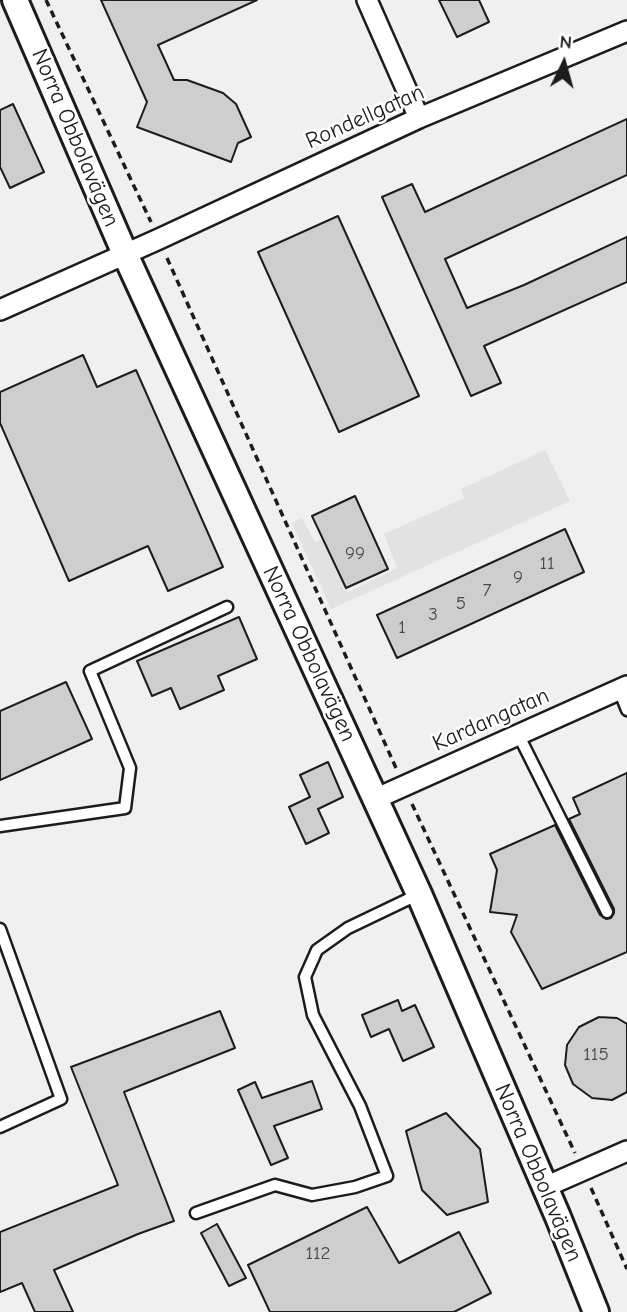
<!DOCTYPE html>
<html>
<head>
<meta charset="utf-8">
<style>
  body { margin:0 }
  #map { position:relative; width:627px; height:1312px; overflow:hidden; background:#fff; font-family:"Comic Neue",sans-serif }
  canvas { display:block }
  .north { position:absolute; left:529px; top:28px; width:70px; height:70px; -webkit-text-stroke:5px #fff; paint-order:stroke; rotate:5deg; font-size:19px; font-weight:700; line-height:28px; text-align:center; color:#1c1c1c }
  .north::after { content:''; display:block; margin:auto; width:24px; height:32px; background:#1c1c1c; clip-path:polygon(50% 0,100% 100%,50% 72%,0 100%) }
</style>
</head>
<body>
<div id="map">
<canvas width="627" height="1312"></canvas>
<div class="north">N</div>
</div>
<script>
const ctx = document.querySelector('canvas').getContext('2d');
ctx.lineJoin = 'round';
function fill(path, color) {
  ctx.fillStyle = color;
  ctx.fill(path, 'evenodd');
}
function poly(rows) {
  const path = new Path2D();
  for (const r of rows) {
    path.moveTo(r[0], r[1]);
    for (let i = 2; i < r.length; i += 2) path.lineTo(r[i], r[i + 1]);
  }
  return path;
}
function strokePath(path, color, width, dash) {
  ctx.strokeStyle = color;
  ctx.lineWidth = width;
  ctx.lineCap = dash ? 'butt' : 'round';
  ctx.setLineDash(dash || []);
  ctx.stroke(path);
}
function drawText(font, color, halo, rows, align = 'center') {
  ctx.font = font + ' "Comic Neue",sans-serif';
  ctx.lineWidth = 5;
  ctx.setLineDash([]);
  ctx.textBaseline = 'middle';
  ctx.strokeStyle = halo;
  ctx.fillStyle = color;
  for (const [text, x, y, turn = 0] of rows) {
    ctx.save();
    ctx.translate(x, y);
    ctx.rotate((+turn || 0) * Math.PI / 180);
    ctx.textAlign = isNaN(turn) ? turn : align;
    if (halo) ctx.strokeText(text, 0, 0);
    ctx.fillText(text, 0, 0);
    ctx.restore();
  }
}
const built = poly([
  [0,0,627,0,627,1312,0,1312]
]);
const green = poly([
  [545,450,570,501,331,609,292,523,302,518,315,542,322,539,348,592,397,568,384,534,460,500,464,498,461,489]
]);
const building = poly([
  [101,0,257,0,158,45,174,80,187,80,223,93,236,104,251,137,238,143,231,162,137,127,147,102,101,0],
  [439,0,479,0,489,22,457,37,439,0],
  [13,104,44,172,10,188,0,167,0,110,13,104],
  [627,119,627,175,445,259,467,308,524,285,627,237,627,282,484,346,501,383,471,396,382,197,412,184,425,212,627,119],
  [338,216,419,396,339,432,258,252,338,216],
  [83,355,97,387,136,370,223,567,168,591,148,546,69,581,0,423,0,392,83,355],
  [355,496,388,569,346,588,312,516,355,496],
  [565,529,584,572,397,658,377,615,565,529],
  [239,617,257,659,218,676,224,690,180,709,171,688,152,696,137,661,239,617],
  [66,682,92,739,0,780,0,711,66,682],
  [328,762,343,797,318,809,329,833,306,844,289,807,310,797,300,775,328,762],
  [627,773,627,952,542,989,511,932,517,915,490,912,497,870,490,854,555,825,600,915,606,919,611,918,614,913,614,909,569,819,580,814,573,798,627,773],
  [398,1000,402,1011,415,1005,434,1047,403,1061,389,1029,371,1037,362,1015,398,1000],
  [220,1011,235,1048,124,1092,174,1221,138,1234,54,1270,73,1312,35,1312,22,1283,0,1292,0,1232,118,1185,71,1067,220,1011],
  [599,1017,617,1018,627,1024,627,1092,612,1100,592,1098,573,1084,565,1065,567,1045,579,1027,599,1017],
  [312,1081,322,1109,274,1126,288,1158,271,1165,238,1090,255,1082,262,1098,312,1081],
  [446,1113,480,1149,488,1202,447,1215,422,1190,406,1131,446,1113],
  [367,1207,399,1263,459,1232,491,1293,454,1312,270,1312,248,1265,367,1207],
  [217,1224,246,1278,229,1286,201,1233,217,1224]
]);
const path = poly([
  [46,0,151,222],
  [167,258,396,768],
  [412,804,575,1153],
  [591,1188,627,1269]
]);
const service = poly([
  [619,690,627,710],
  [518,734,607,912],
  [0,826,125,808,130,768,90,671,227,607],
  [0,929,61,1099,0,1127],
  [196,1213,275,1185,312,1195,355,1187,387,1176,360,1106,313,1015,305,977,317,950,348,928,419,894]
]);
const minor = poly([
  [367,0,419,118],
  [0,310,159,239,419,118,627,31],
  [375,799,627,686],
  [545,1187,627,1151]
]);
const tertiary = poly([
  [15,0,125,254,419,894,558,1217,596,1312]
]);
const numberNames = [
  ["99",355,554],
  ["11",547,564],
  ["9",518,578],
  ["7",487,591],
  ["5",461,604],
  ["3",433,615],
  ["1",402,628],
  ["115",596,1055],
  ["112",318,1254]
];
const streetNames = [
  ["Rondellgatan",365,117,-24],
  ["Norra Obbolavägen",75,138,67],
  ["Norra Obbolavägen",309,654,65],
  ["Kardangatan",491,720,-24],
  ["Norra Obbolavägen",538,1173,67]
];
fill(built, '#f0f0f0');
fill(green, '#e2e2e2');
fill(building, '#cecece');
strokePath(building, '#1c1c1c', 2);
strokePath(service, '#1c1c1c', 15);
strokePath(minor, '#1c1c1c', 24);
strokePath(tertiary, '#1c1c1c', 30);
strokePath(path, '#1c1c1c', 3.5, [7, 5]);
strokePath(service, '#fff', 10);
strokePath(minor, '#fff', 19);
strokePath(tertiary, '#fff', 24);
drawText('19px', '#484848', null, numberNames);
drawText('23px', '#1c1c1c', '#fff', streetNames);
</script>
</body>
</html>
